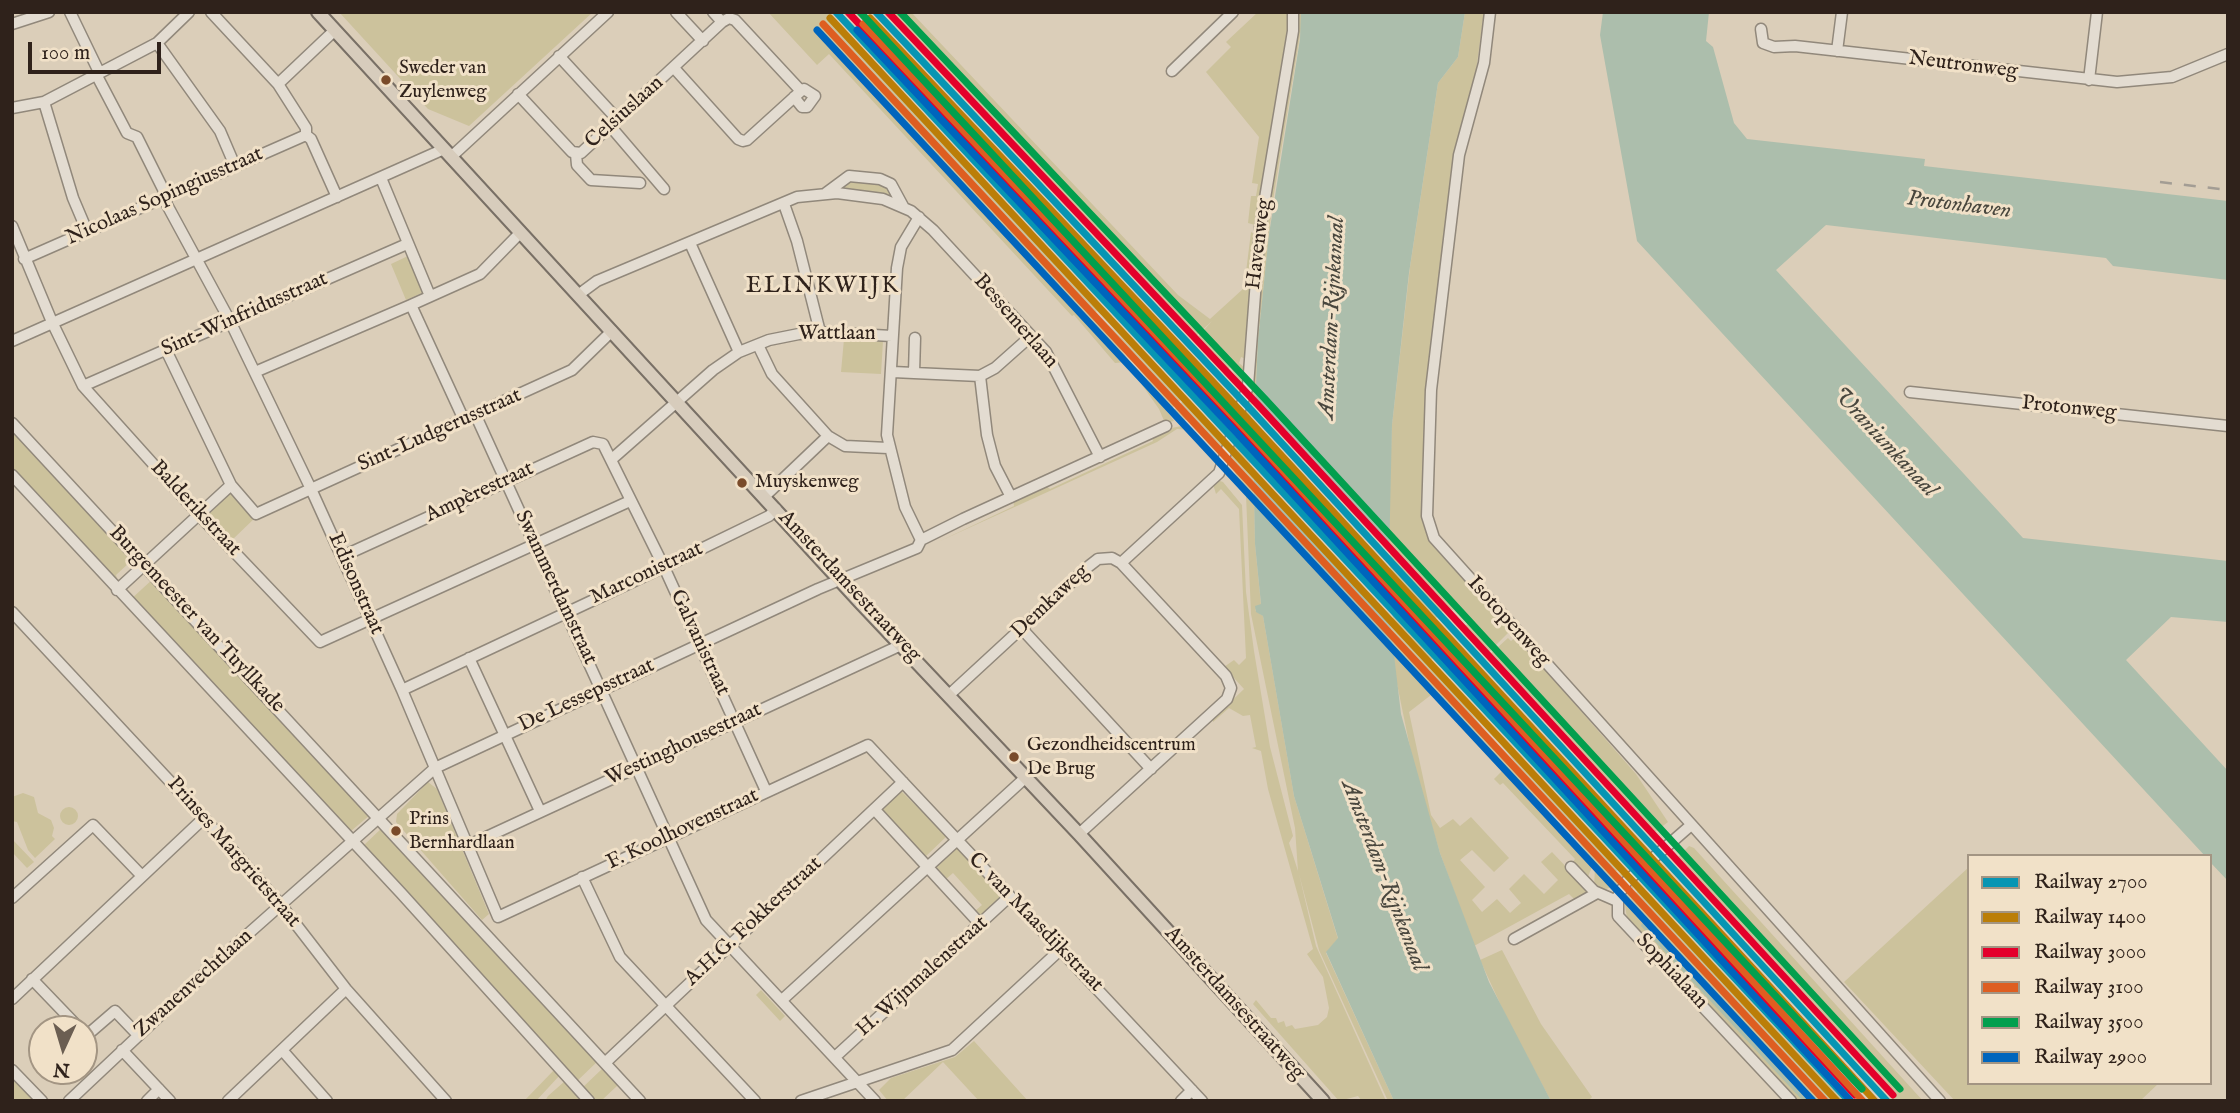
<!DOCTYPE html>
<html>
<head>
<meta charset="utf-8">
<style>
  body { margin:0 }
  #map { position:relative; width:2240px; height:1113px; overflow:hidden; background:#dbceb9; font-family:"IM FELL English",serif }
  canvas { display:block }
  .frame { position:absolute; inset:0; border:14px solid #2f221b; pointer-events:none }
  .legend { position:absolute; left:1967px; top:854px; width:245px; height:231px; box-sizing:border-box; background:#f1e1c8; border:2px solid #a39583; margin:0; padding:9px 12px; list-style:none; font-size:21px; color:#2f221b }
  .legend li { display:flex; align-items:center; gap:14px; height:35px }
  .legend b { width:35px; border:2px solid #a39583 }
  .north { position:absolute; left:28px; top:1015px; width:70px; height:70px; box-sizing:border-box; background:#f1e1c8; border:2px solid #a39583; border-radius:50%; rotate:184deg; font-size:19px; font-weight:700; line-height:28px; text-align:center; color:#2f221b }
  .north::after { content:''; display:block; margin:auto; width:24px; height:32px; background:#6b5e52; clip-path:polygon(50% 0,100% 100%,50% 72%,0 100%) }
  .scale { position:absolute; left:28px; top:42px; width:133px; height:32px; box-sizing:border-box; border:4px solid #2f221b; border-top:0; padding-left:9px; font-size:21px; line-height:24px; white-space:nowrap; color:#2f221b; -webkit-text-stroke:5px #f1e1c8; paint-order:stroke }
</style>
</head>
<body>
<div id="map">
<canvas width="2240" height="1113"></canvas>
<div class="frame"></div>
<ul class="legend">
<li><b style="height:9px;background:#0795b3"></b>Railway 2700</li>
<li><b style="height:9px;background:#bb7e08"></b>Railway 1400</li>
<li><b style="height:9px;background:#e4002b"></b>Railway 3000</li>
<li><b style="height:9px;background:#de5e21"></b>Railway 3100</li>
<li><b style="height:9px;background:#029f4e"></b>Railway 3500</li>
<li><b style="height:9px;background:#0065bd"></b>Railway 2900</li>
</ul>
<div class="north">N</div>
<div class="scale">100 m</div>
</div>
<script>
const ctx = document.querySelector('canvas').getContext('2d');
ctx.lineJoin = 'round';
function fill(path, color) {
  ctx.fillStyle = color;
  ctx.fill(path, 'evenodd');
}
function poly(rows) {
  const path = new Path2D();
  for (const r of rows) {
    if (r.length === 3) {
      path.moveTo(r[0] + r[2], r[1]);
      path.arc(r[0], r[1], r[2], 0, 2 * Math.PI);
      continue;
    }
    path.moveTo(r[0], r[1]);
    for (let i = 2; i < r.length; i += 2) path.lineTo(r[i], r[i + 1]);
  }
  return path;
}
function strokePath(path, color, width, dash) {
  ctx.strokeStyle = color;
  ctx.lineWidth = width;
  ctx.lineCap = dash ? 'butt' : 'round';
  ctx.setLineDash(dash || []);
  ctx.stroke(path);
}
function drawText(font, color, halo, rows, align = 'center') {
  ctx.font = font + ' "IM FELL English",serif';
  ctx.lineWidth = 6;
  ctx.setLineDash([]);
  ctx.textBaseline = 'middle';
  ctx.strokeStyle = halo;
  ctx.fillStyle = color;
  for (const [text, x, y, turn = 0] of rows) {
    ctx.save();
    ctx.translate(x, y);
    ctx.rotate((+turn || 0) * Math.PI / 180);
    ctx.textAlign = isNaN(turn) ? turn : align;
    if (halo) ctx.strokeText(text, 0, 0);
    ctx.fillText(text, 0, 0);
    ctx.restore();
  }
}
const green = poly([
  [339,12,593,12,469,126,428,109],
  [768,12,828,12,1164,373,1097,311,1094,313,1174,421,1165,423,1159,409,1126,362,1115,363,1074,315,1072,316,829,54,817,65],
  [885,12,911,12,1178,295,1210,319,1244,288,1251,232,1257,235,1246,359,1241,357,1239,363,1245,368,1243,387,1230,367,1226,373,1195,340,1212,321,1194,338],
  [1258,12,1289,12,1290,22,1255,225,1248,223,1251,196,1256,196,1258,184,1252,183,1259,137,1206,72,1231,47,1226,42],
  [1297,12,1301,12,1302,23,1272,206,1258,340,1253,450,1255,544,1261,605,1255,610,1263,616,1294,796,1338,939,1326,953,1394,1101,1388,1101,1319,950,1299,874,1316,946,1386,1101,1362,1101,1358,1096,1339,1101,1253,1004,1256,1000,1271,1018,1276,1018,1278,1023,1284,1021,1286,1027,1292,1025,1295,1029,1318,1025,1327,1017,1329,1008,1323,977,1307,954,1313,949,1268,789,1261,751,1252,748,1256,747,1250,715,1243,716,1229,708,1213,722,1213,719,1244,689,1224,667,1234,660,1239,665,1246,658,1239,509,1221,489,1216,494,1213,484,1217,480,1223,482,1242,505,1246,592,1254,651,1270,747,1293,836,1289,843,1298,871,1295,828,1251,614,1246,495,1228,459,1252,389,1262,248],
  [1465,12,1484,12,1476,71,1454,156,1445,222,1428,375,1423,454,1423,518,1425,530,1434,547,1510,631,1486,655,1463,627,1468,624,1454,610,1445,609,1432,622,1432,631,1445,644,1448,639,1462,654,1455,660,1443,648,1430,661,1592,867,1587,879,1572,863,1575,859,1503,783,1500,785,1494,779,1502,771,1431,695,1409,712,1431,815,1440,828,1453,819,1460,826,1471,817,1509,858,1494,872,1472,850,1460,860,1485,887,1472,900,1482,912,1497,899,1510,913,1521,903,1509,889,1524,874,1544,894,1558,880,1541,862,1552,852,1589,891,1575,900,1569,894,1474,946,1440,853,1414,767,1395,674,1386,574,1392,425,1410,267,1438,83,1458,57],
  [850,179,886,185,894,197,840,188],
  [408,256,424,292,406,300,391,264],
  [1102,319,1184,397,1170,410,1150,383],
  [844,339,883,341,881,374,841,372],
  [1185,399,1225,441,1223,449,1218,451,1214,448,1188,420,1178,420,1172,412],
  [1186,425,1217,455,1216,463,1192,437,1194,435,1189,430,1177,429,1157,442,938,542,1014,506,1013,500,1045,485,1050,489,1153,441,1152,437,1167,429],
  [12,426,137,564,135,566,130,562,116,575,118,582,114,582,12,471],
  [234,490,257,516,231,541,207,516],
  [154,578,370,815,351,831,130,600],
  [1516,637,1636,774,1668,822,1651,835,1487,657,1508,638,1511,641],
  [1456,688,1623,866,1611,875,1627,874,1616,885,1604,890,1594,887,1595,867,1592,859],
  [428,782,437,789,489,914,482,920,396,822,397,814],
  [901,791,947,836,924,858,881,810],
  [23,793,34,797,38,813,51,820,54,828,52,836,55,839,35,858,28,850,17,822,12,821,12,797],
  [69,816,9],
  [384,826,599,1060,575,1083,363,846],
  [12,839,34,862,27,868,12,852],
  [956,846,1003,898,982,918,975,911,982,905,953,873,945,880,933,867],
  [1689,846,1694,848,1923,1101,1894,1101,1751,945,1675,860],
  [1969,867,1969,1083,2159,1083,2140,1101,1955,1101,1844,982],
  [1635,881,1630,900,1642,886,1844,1101,1797,1101,1627,918,1624,899],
  [1502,950,1541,1024,1592,1097,1588,1101,1551,1101,1509,1023,1480,960],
  [761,990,785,1016,780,1021,756,995],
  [974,1041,1028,1101,979,1101,943,1062,902,1101,888,1101,879,1090,891,1078,955,1057],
  [603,1068,618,1085,601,1101,594,1101,582,1088],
  [555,1069,560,1075,536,1101,524,1101],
  [12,1076,36,1101,14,1101],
  [565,1081,581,1101,545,1101,548,1096]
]);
const water = poly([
  [1301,12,1465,12,1458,57,1438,83,1409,273,1392,425,1388,604,1401,714,1440,853,1489,982,1551,1101,1394,1101,1326,952,1338,938,1294,796,1263,616,1256,612,1255,606,1261,604,1255,544,1253,451,1258,340,1269,234,1300,39],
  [1603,12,1709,12,1706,41,1713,47,1734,123,1747,139,1925,159,1924,166,2228,201,2228,280,2113,266,2106,258,1826,225,1776,270,2023,538,2228,561,2228,622,2171,617,2126,660,2228,771,2228,881,2210,862,2210,856,2205,856,1637,241,1600,35],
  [1642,923,1644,924,1809,1101,1803,1101,1641,926]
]);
const pier = poly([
  [1252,401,1390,551,1390,576,1250,426],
  [1250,437,1391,591,1393,621,1250,468]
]);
const minor = poly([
  [70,12,99,72],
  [211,12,278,84,306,128,306,135,311,139,337,197],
  [676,12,703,41],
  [1490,12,1484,63,1459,155,1431,390,1427,516,1434,538,1940,1101],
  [722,22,729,18,735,20,801,91],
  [12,24,49,12],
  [1761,29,1763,43,1774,47,1795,46,2117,82,2172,77,2228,54],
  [157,43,220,131,235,166],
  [1837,51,1842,12],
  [559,56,618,120],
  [674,68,738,139,743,141,747,140,801,91,804,89,815,96,807,107,802,107,794,97],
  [1172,71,1233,12],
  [96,74,127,133,137,137,167,197,166,203,230,321,311,489,402,690,498,917,868,745,1202,1101],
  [2089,80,2097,12],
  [278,84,335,30],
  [518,94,572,152,581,153,722,22,713,12],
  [44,102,73,198,87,231],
  [12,108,44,102,157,43,189,12],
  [611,127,664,189],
  [576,154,577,165,591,180,640,183],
  [451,157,608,12],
  [381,178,430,296],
  [826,193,849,176,880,179,891,184,904,208],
  [784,204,797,241,820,332],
  [919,217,901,247,897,268,887,435,905,507,921,540],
  [12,226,52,322,83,386,199,515,320,642,630,501],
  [690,243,739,352],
  [24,259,306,135],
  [578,295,597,281,797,197,837,193,883,199,911,211,933,230,1046,352,1100,457],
  [12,341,444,149],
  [758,345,772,374,828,436],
  [166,350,231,485,256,514,572,370,612,331],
  [255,372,411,305],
  [893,372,914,373,915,338],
  [914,373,980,376,995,368,1031,336],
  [980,376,987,435,995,466,1011,497],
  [83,386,407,244],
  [1910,392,2228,426],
  [476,416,706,920,875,1101],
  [464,420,411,305,480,274,520,233],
  [12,423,640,1101],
  [612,459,713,370,739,352,769,340,799,334,820,332,892,336],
  [12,475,401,893,589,1101],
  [765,496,828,436,845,446,888,448],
  [343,556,593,442,603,444,664,567,766,791],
  [117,590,231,485],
  [12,612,204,818,281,905,346,989,446,1101],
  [1022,629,1151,769],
  [469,658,540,811],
  [402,690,664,567,769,516,776,509],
  [949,695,1089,566,1098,559,1112,558,1121,563,1219,473,1248,386,1260,228,1293,31,1293,12],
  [875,810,981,925],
  [1690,826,1627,881,1618,896,1618,916,1791,1101],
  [1079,834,1227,699,1231,688,1226,676,1121,563],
  [467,846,901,645],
  [1571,867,1594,891,1617,901],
  [582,877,620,957,755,1101],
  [12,898,93,825,142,876],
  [1514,939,1597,893],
  [32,979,80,1029],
  [12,999,204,818],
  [782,1000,1025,778],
  [84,1033,86,1036,115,1011,138,1035],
  [122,1050,170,1101],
  [282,1050,327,1101],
  [835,1057,1009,897],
  [606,1062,903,782],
  [12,1070,42,1101],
  [69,1101,222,957,435,768,818,589,917,548,921,540,963,519,1166,426],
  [147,1101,159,1089],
  [228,1101,346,989],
  [801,1101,952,1050,1060,950],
  [1181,1101,1192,1090]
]);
const major = poly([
  [318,12,860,602,1079,834,1323,1101]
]);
const rail = poly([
  [2160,182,2228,190]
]);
const rail1 = poly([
  [836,12,1849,1101],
  [876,12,1253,412,1887,1101]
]);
const rail2 = poly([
  [830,18,1837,1101],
  [870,18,1247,418,1875,1101]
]);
const rail3 = poly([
  [848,12,1855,1095],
  [888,12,1259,406,1893,1095]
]);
const rail4 = poly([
  [823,24,1825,1101],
  [863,24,1240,424,1863,1101]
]);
const rail5 = poly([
  [860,12,1862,1089],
  [900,12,1266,400,1900,1089]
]);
const rail6 = poly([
  [817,30,1813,1101],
  [857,30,1234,430,1851,1101]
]);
const markers = [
  [386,80,6,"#7a4b2a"],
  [742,483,6,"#7a4b2a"],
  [1014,757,6,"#7a4b2a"],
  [396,831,6,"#7a4b2a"]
];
const busNames = [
  ["Sweder van",399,69],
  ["Zuylenweg",399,93],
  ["Muyskenweg",755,483],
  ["Gezondheidscentrum",1027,746],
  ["De Brug",1027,770],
  ["Prins",409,820],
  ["Bernhardlaan",409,844]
];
const streetNames = [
  ["Neutronweg",1963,66,7],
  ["Celsiuslaan",625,113,-42],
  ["Nicolaas Sopingiusstraat",165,197,-24],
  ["Havenweg",1260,244,-83],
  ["Sint-Winfridusstraat",245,315,-24],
  ["Bessemerlaan",1015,322,49],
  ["Wattlaan",837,335],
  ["Protonweg",2069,409,6],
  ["Sint-Ludgerusstraat",440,431,-24],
  ["Ampèrestraat",480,493,-25],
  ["Balderikstraat",195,509,47],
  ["Marconistraat",647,574,-25],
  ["Edisonstraat",355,584,66],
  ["Amsterdamsestraatweg",849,587,47],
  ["Swammerdamstraat",555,588,65],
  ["Demkaweg",1051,602,-43],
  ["Burgemeester van Tuyllkade",196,620,47],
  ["Isotopenweg",1508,622,48],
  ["Galvanistraat",699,643,65],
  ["De Lessepsstraat",587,696,-25],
  ["Westinghousestraat",684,745,-25],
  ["F. Koolhovenstraat",683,830,-25],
  ["Prinses Margrietstraat",233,853,49],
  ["A.H.G. Fokkerstraat",754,922,-43],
  ["C. van Maasdijkstraat",1035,923,46],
  ["Sophialaan",1671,972,47],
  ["H. Wijnmalenstraat",923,977,-42],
  ["Zwanenvechtlaan",194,984,-42],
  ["Amsterdamsestraatweg",1234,1004,48]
];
const waterNames = [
  ["Protonhaven",1959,206,7],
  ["Amsterdam-Rijnkanaal",1333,318,-87],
  ["Uraniumkanaal",1884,443,47],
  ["Amsterdam-Rijnkanaal",1383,876,69]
];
const neighbourhoodNames = [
  ["ELINKWIJK",823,287]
];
fill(green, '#ccc29c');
fill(water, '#acbeac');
fill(pier, '#dbceb9');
strokePath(minor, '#91887b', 13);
strokePath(major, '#797066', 16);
strokePath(minor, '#e3dcd1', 10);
strokePath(major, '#d7ccbc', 12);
strokePath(rail, '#a39d94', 2.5, [12, 12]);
strokePath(rail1, '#0795b3', 7);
strokePath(rail2, '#bb7e08', 7);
strokePath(rail3, '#e4002b', 7);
strokePath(rail4, '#de5e21', 7);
strokePath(rail5, '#029f4e', 7);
strokePath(rail6, '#0065bd', 7);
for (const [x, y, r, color] of markers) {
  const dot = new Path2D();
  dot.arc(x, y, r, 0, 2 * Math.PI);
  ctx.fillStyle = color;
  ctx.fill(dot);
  strokePath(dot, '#f1e1c8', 2.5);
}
drawText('19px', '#2f221b', '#f1e1c8', busNames, 'left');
drawText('21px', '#2f221b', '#f1e1c8', streetNames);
drawText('italic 23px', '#49473e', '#f1e1c8', waterNames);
ctx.letterSpacing = '2px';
drawText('23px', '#2f221b', '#f1e1c8', neighbourhoodNames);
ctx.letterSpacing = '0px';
</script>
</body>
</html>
